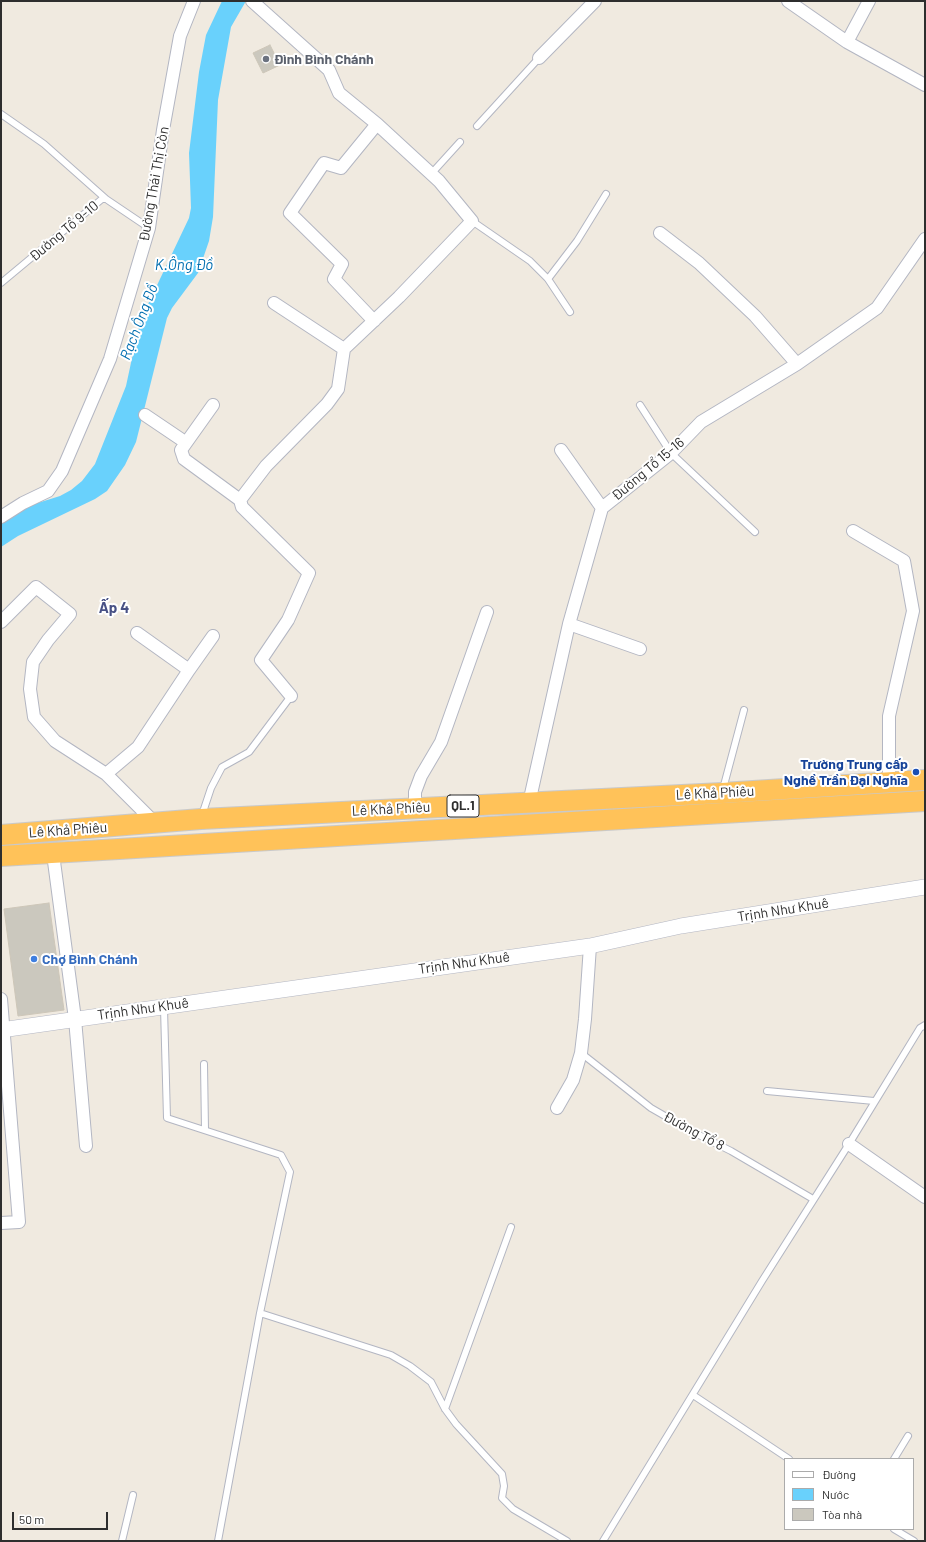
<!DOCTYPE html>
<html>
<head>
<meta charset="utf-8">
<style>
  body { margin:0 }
  #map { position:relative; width:926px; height:1542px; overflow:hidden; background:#f0eae0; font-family:Barlow,sans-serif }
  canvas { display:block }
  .frame { position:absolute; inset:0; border:2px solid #2e2e2e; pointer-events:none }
  .legend { position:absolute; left:784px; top:1458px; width:130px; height:72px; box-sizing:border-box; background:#fff; border:1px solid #ababab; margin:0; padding:5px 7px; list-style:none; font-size:12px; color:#2e2e2e }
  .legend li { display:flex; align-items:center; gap:8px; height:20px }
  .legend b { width:20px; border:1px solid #ababab }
  .scale { position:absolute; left:12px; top:1512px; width:96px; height:18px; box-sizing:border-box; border:2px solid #2e2e2e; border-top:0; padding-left:5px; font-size:12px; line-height:14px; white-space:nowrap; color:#2e2e2e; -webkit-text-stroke:3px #fff; paint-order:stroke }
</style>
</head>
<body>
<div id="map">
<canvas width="926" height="1542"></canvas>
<div class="frame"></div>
<ul class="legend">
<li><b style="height:5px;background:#fff"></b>Đường</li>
<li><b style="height:11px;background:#69d1fc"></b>Nước</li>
<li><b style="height:11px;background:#cbc8be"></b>Tòa nhà</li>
</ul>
<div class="scale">50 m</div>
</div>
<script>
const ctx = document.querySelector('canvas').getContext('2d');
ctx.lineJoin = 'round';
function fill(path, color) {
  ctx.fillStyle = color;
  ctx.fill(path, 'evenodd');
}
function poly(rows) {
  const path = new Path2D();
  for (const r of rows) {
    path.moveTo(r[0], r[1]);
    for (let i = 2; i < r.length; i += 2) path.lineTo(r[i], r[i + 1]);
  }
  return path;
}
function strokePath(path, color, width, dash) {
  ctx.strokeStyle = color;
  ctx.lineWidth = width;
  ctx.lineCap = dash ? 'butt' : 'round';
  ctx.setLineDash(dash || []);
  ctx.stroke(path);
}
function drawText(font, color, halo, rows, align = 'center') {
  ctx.font = font + ' Barlow,sans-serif';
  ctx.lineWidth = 4;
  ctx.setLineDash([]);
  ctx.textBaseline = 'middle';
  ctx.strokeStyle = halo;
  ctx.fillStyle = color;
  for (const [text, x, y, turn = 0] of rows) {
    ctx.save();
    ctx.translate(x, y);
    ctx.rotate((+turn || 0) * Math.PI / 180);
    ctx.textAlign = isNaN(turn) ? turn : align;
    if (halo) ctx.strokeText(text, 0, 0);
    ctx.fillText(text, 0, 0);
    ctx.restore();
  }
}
const water = poly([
  [222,1,246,1,231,27,218,100,213,217,209,241,198,273,172,308,167,318,136,442,125,465,107,491,95,499,18,536,1,547,1,519,28,506,60,496,71,490,82,481,95,464,126,386,140,321,189,218,191,208,189,153,199,72,206,35]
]);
const building = poly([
  [270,45,280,65,263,73,253,53,270,45],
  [49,903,64,1010,18,1016,4,909,49,903]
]);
const service = poly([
  [1,114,44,144,106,199],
  [477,126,539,58],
  [431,174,460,142],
  [472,221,530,261,548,279,570,312],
  [548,279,577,241,606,194],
  [1,283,102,199,106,199,149,228],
  [640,405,671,453,755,532],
  [723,789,744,710],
  [202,815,211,788,222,767,249,752,291,696],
  [164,1008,167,1118,281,1155,290,1172,260,1313,218,1541],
  [581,1053,651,1108,691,1131,731,1151,813,1199],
  [204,1064,205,1130],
  [767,1091,874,1101],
  [260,1313,391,1355,410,1366,431,1382,445,1409,456,1424,502,1474,504,1486,502,1498,513,1509,567,1541],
  [693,1395,789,1459],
  [445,1409,511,1227],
  [894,1459,908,1436],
  [894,1529,914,1541],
  [122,1541,133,1495],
  [603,1541,762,1281,849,1144,920,1028,925,1025]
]);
const minor = poly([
  [252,1,329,70,339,93,377,124,439,181,472,221,399,297,344,349,338,389,327,404,266,466,240,500,242,507,309,573,288,620,261,660,291,696],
  [788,1,847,42,925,85],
  [847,42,869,1],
  [539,58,595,1],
  [660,233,699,263,755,316,797,364],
  [274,303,344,349],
  [374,321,334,279,342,264,290,213,324,163,341,168,377,124],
  [213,405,181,450,184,459,240,500],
  [145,415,185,442],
  [561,450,602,508],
  [1,517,23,503,48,491,62,471,110,359,149,228,163,130,180,36,194,1],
  [853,531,904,561,913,611,889,716,889,781],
  [1,622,36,587,70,614,48,640,33,662,30,689,34,717,55,741,106,774,155,823],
  [569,624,640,649],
  [137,633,189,670],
  [106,774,138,747,189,670,213,636],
  [529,803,569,624,602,508,671,453,701,422,797,364,877,308,925,239],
  [415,808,415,792,421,776,441,742,487,612],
  [53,854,75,1019,86,1146],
  [1,999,19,1222,1,1223],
  [557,1108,573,1080,581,1053,585,1019,590,946],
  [849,1144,925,1197]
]);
const tertiary = poly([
  [1,1030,590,946,681,926,925,887]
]);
const trunk = poly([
  [1,835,201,819,722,793,925,780],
  [1,856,925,801]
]);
const markers = [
  [266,59,4,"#6b7280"],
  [916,772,4,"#1a4fb4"],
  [34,959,4,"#3f7fe0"]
];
const shields = [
  [463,806,32]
];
const shieldNames = [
  ["QL.1",463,806]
];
const worshipNames = [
  ["Đình Bình Chánh",274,59]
];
const streetNames = [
  ["Đường Thái Thị Còn",154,184,-80],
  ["Đường Tổ 9-10",64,231,-40],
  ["Đường Tổ 15-16",648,469,-40],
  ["Lê Khả Phiêu",715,793,-3],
  ["Lê Khả Phiêu",391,809,-3],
  ["Lê Khả Phiêu",68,830,-4],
  ["Trịnh Như Khuê",783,910,-9],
  ["Trịnh Như Khuê",464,963,-8],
  ["Trịnh Như Khuê",143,1009,-8],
  ["Đường Tổ 8",694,1131,28]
];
const transitNames = [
  ["Trường Trung cấp",908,764],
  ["Nghề Trần Đại Nghĩa",908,780]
];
const shopNames = [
  ["Chợ Bình Chánh",42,959]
];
const waterNames = [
  ["K.Ông Đồ",184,265],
  ["Rạch Ông Đồ",139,322,-69]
];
const neighbourhoodNames = [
  ["Ấp 4",114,608]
];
fill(water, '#69d1fc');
fill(building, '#cbc8be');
strokePath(building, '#cdc6b8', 1);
strokePath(service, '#b3b6c2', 8);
strokePath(minor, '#b3b6c2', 14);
strokePath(tertiary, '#b3b6c2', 16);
strokePath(trunk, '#c9c9c9', 22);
strokePath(service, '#fff', 6);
strokePath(minor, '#fff', 12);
strokePath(tertiary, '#fff', 15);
strokePath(trunk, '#ffc259', 20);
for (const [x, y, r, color] of markers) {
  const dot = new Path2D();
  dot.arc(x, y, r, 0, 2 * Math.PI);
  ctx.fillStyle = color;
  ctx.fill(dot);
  strokePath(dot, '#fff', 1.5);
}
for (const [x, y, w] of shields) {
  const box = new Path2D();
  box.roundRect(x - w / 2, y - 11, w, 22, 3);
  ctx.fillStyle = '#fff';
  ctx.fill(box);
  strokePath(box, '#2e2e2e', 1);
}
drawText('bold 13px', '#2e2e2e', null, shieldNames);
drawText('bold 14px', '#5b616d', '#fff', worshipNames, 'left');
drawText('14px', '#2e2e2e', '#fff', streetNames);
drawText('bold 14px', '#164399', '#fff', transitNames, 'right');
drawText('bold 14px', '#366cbe', '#fff', shopNames, 'left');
drawText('italic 15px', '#006eb0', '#fff', waterNames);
drawText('bold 15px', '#485185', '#fff', neighbourhoodNames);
</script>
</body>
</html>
